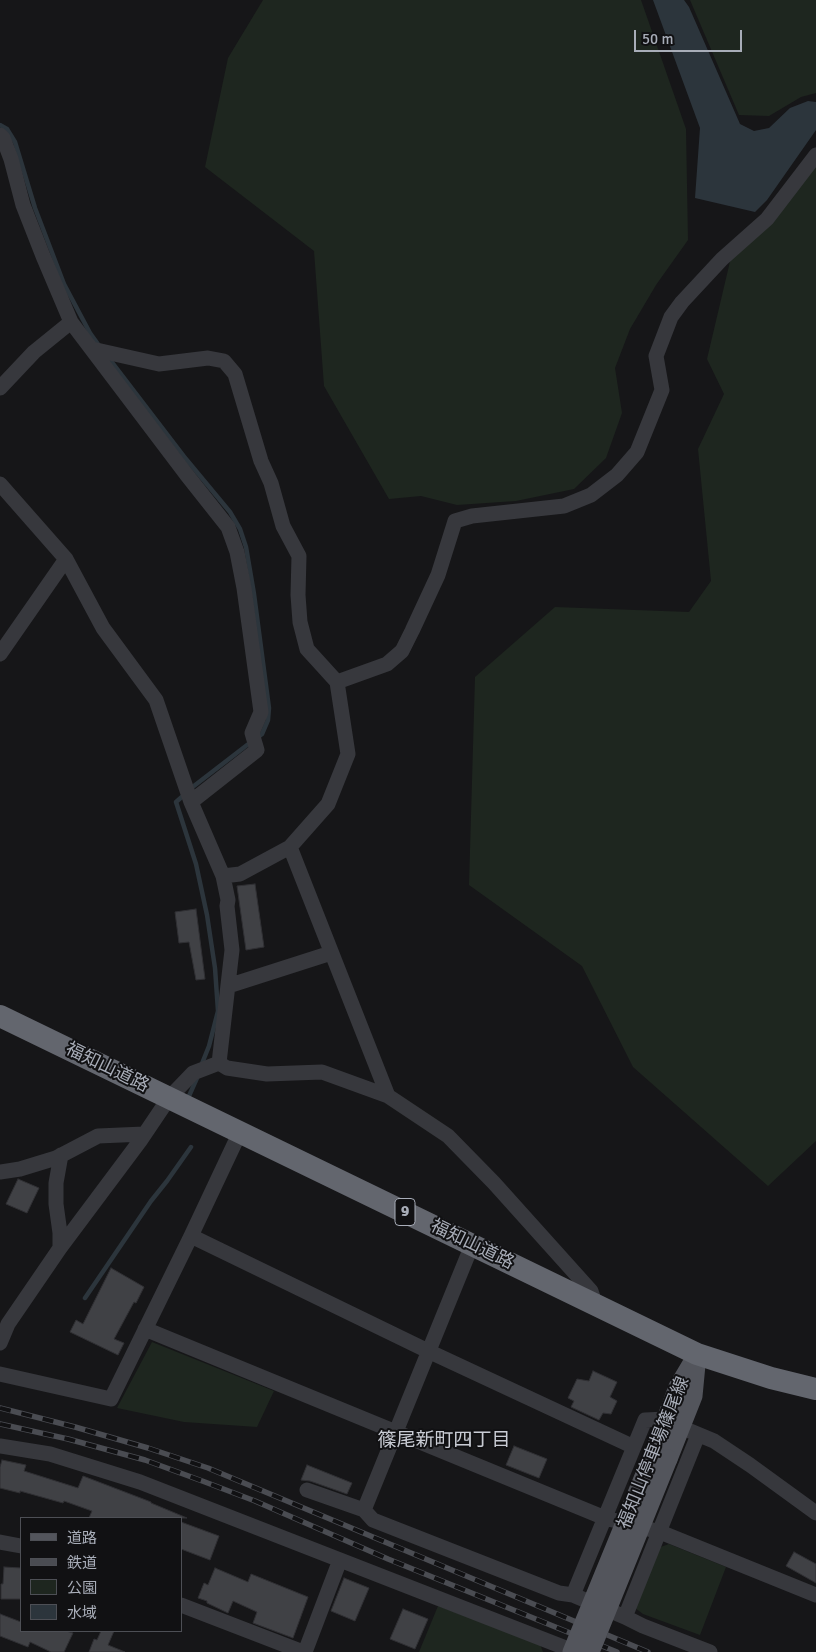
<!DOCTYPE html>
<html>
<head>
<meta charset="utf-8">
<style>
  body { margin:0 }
  #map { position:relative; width:816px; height:1652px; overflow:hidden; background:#161618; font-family:Signika,"Noto Sans JP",sans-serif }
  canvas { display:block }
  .legend { position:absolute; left:20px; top:1517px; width:162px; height:115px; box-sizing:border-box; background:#111113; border:1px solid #4d4f55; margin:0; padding:6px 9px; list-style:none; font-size:15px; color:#a8adb8 }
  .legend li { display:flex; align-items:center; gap:10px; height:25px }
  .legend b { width:25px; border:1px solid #4d4f55 }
  .scale { position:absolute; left:634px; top:30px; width:108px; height:22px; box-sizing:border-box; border:2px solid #a8adb8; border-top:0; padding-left:6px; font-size:15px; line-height:18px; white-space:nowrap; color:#a8adb8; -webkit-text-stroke:4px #111113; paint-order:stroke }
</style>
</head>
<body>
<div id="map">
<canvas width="816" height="1652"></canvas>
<ul class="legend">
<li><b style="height:6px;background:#53555c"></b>道路</li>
<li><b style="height:6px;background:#4a4c52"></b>鉄道</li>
<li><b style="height:14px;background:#1e261f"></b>公園</li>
<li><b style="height:14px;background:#2c353c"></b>水域</li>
</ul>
<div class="scale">50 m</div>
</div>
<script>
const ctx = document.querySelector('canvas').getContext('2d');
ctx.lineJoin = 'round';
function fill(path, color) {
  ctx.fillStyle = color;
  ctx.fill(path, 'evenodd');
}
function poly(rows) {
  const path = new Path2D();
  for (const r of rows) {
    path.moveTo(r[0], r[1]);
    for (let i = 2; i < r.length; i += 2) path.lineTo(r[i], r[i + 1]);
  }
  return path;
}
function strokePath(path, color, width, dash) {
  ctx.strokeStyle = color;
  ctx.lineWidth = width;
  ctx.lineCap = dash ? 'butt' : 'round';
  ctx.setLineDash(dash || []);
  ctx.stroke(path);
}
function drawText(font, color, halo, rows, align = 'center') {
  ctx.font = font + ' Signika,"Noto Sans JP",sans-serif';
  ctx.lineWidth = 4;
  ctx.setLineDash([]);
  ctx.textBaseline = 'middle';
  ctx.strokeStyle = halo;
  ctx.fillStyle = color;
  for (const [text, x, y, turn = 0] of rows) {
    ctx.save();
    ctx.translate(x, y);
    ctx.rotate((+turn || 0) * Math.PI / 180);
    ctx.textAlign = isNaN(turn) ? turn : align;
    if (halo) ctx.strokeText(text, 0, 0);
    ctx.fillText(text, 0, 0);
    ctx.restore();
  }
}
const green = poly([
  [263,0,641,0,686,129,688,240,656,285,630,329,615,368,622,413,606,458,574,489,516,501,457,505,421,496,389,499,324,386,314,251,205,167,228,58],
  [690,0,816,0,816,93,801,97,769,116,739,115],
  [816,160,816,1141,768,1186,633,1067,582,966,469,885,475,677,555,607,689,612,711,581,698,449,724,394,707,359,732,253],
  [152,1342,274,1391,257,1427,184,1422,117,1408],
  [669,1544,726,1567,700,1635,643,1614,635,1608,658,1548],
  [438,1606,540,1644,543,1652,419,1652]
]);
const water = poly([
  [653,0,684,0,689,7,740,124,754,131,769,128,790,108,808,101,816,102,816,130,767,200,755,212,695,198,700,128]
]);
const stream = poly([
  [0,125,7,129,15,142,35,208,64,284,90,333,100,347],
  [108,357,186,459,230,512,240,529,246,547,254,594,269,708,268,720,262,734,257,738],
  [190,789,251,742],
  [184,795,176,802,196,864,207,915,215,968,218,1011,209,1046,201,1066],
  [189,1096,197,1078],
  [85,1298,151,1201,167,1181,191,1147]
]);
const building = poly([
  [255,884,264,947,246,950,237,886,255,884],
  [196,909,205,979,196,980,189,942,179,943,175,912,196,909],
  [18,1179,39,1188,27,1213,6,1204,18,1179],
  [111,1268,144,1287,136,1303,134,1302,114,1339,124,1343,118,1355,70,1332,76,1320,83,1324,111,1268],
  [593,1371,617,1382,610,1397,617,1401,611,1414,603,1413,599,1420,571,1407,574,1401,568,1398,577,1379,589,1381,593,1371],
  [514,1446,547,1459,539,1478,506,1465,514,1446],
  [2,1460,26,1465,24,1471,78,1488,83,1476,151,1502,151,1503,187,1518,89,1518,92,1511,64,1501,63,1503,20,1491,20,1493,0,1488,0,1467,2,1460],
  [307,1465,352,1483,347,1494,310,1481,301,1480,307,1465],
  [181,1522,219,1536,210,1560,181,1549,181,1522],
  [794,1552,816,1564,816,1583,786,1566,794,1552],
  [4,1567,21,1568,21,1599,1,1599,1,1584,3,1584,4,1567],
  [215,1568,248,1582,251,1574,308,1597,293,1638,253,1623,257,1612,233,1601,228,1613,207,1603,207,1601,198,1598,204,1583,208,1585,215,1568],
  [344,1578,369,1588,355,1621,331,1611,344,1578],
  [403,1609,428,1619,415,1649,390,1639,403,1609],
  [0,1614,21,1622,21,1631,66,1631,73,1633,64,1652,51,1652,30,1642,28,1647,0,1636,0,1614],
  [101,1631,114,1631,108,1645,125,1652,89,1652,94,1639,97,1640,101,1631]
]);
const minor = poly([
  [0,135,3,138,11,159,23,205,43,256,71,322,186,474,228,527,237,552,244,588,261,712,252,733,257,750,191,802],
  [92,349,159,364,208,358,224,361,235,374,261,461,271,483,283,526,299,556,298,595,300,622,307,649,337,682,348,754,328,804,290,847,240,874,223,876],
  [0,388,34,352,71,322],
  [0,484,66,559,103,628,156,700,191,802,223,876,228,900,227,906,232,950,219,1063],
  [0,654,66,559],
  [337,682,387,664,402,651,412,631,438,575,455,521,472,516,564,506,591,495,617,475,637,452,662,390,656,356,671,317,682,302,722,259,767,219,816,155],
  [290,847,388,1096],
  [228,986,331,953],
  [219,1063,227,1068,267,1074,322,1072,388,1096,448,1136,494,1183,591,1291,596,1306],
  [0,1172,20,1169,56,1158,98,1136,144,1134],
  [191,1236,428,1351,634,1447],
  [472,1245,364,1510,373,1520,559,1593,573,1595,625,1617,643,1626,710,1652],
  [60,1248,60,1233,56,1204,56,1183,61,1155],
  [145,1329,605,1518,660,1532,816,1595],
  [0,1343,8,1324,60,1248,140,1141,169,1098,193,1073,219,1063],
  [0,1374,111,1399,191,1236,240,1132],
  [690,1431,714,1441,750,1465,816,1513],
  [0,1446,50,1454,140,1482,576,1652],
  [307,1490,364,1510],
  [0,1542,21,1546],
  [573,1595,645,1420,666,1419],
  [181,1605,303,1652],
  [625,1617,698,1435],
  [305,1652,340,1560]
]);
const major = poly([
  [654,1452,678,1387,694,1360],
  [668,1459,693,1396,697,1354]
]);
const highway = poly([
  [0,1016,697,1354,771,1378,816,1389]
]);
const rail = poly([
  [0,1408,75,1427,148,1448,208,1468,648,1652],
  [0,1424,68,1439,145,1460,205,1482,255,1501,388,1559,617,1652]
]);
const majorBridge = poly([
  [572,1652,654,1452],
  [590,1652,668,1459]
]);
const shields = [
  [405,1212,20]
];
const shieldNames = [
  ["9",405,1212]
];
const streetNames = [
  ["福知山道路",107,1068,26],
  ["福知山道路",472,1245,26],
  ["福知山停車場篠尾線",654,1453,-68]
];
const neighbourhoodNames = [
  ["篠尾新町四丁目",444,1441]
];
fill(green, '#1e261f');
fill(water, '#2c353c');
strokePath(stream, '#2c353c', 4.5);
fill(building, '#404145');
strokePath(building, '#303034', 1);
strokePath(minor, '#37383d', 15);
strokePath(major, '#53555c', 19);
strokePath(highway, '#63666e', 22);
strokePath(rail, '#4a4c52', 5.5);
strokePath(rail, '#111113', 4, [11]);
strokePath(majorBridge, '#53555c', 19);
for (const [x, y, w] of shields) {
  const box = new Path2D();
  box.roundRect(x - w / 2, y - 13.5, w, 27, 4);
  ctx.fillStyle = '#111113';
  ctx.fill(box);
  strokePath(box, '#a8adb8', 1);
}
drawText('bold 16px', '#a8adb8', null, shieldNames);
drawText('18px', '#a8adb8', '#111113', streetNames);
drawText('19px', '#c9ccd4', '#111113', neighbourhoodNames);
</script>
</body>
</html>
